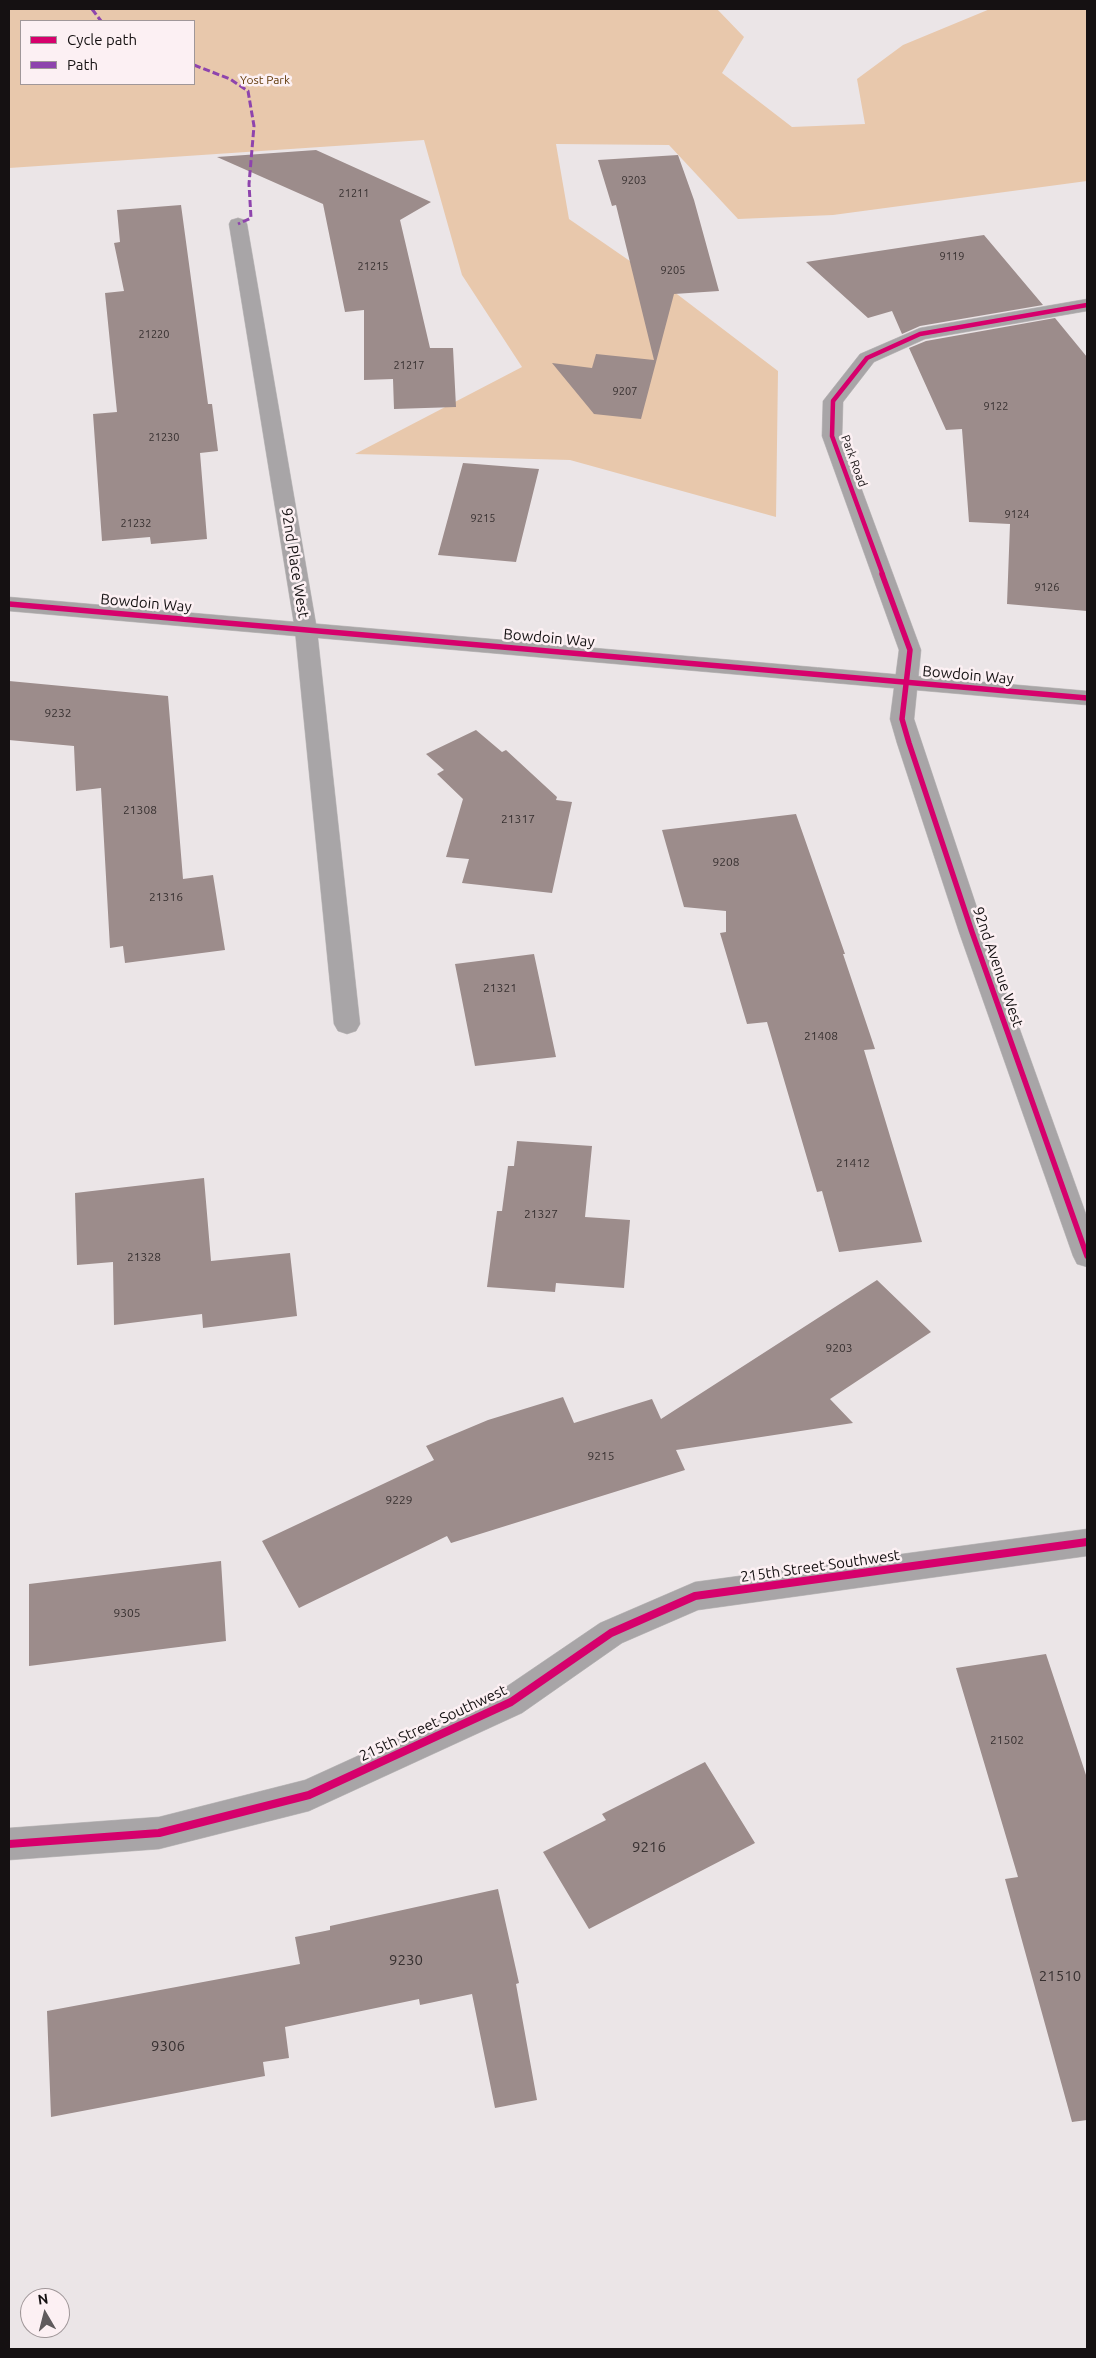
<!DOCTYPE html>
<html>
<head>
<meta charset="utf-8">
<style>
  body { margin:0 }
  #map { position:relative; width:1096px; height:2358px; overflow:hidden; background:#ebe5e7; font-family:Ubuntu,sans-serif }
  canvas { display:block }
  .frame { position:absolute; inset:0; border:10px solid #151112; pointer-events:none }
  .legend { position:absolute; left:20px; top:20px; width:175px; height:65px; box-sizing:border-box; background:#fcf0f3; border:1px solid #a09799; margin:0; padding:6px 9px; list-style:none; font-size:15px; color:#151112 }
  .legend li { display:flex; align-items:center; gap:10px; height:25px }
  .legend b { width:25px; border:1px solid #a09799 }
  .north { position:absolute; left:20px; top:2288px; width:50px; height:50px; box-sizing:border-box; background:#fcf0f3; border:1px solid #a09799; border-radius:50%; rotate:352deg; font-size:14px; font-weight:700; line-height:20px; text-align:center; color:#151112 }
  .north::after { content:''; display:block; margin:auto; width:18px; height:22px; background:#605b5d; clip-path:polygon(50% 0,100% 100%,50% 72%,0 100%) }
</style>
</head>
<body>
<div id="map">
<canvas width="1096" height="2358"></canvas>
<div class="frame"></div>
<ul class="legend">
<li><b style="height:6px;background:#d6006c"></b>Cycle path</li>
<li><b style="height:6px;background:#8e44ad"></b>Path</li>
</ul>
<div class="north">N</div>
</div>
<script>
const ctx = document.querySelector('canvas').getContext('2d');
ctx.lineJoin = 'round';
function fill(path, color) {
  ctx.fillStyle = color;
  ctx.fill(path, 'evenodd');
}
function poly(rows) {
  const path = new Path2D();
  for (const r of rows) {
    path.moveTo(r[0], r[1]);
    for (let i = 2; i < r.length; i += 2) path.lineTo(r[i], r[i + 1]);
  }
  return path;
}
function strokePath(path, color, width, dash) {
  ctx.strokeStyle = color;
  ctx.lineWidth = width;
  ctx.lineCap = dash ? 'butt' : 'round';
  ctx.setLineDash(dash || []);
  ctx.stroke(path);
}
function drawText(font, color, halo, rows, align = 'center') {
  ctx.font = font + ' Ubuntu,sans-serif';
  ctx.lineWidth = 5;
  ctx.setLineDash([]);
  ctx.textBaseline = 'middle';
  ctx.strokeStyle = halo;
  ctx.fillStyle = color;
  for (const [text, x, y, turn = 0] of rows) {
    ctx.save();
    ctx.translate(x, y);
    ctx.rotate((+turn || 0) * Math.PI / 180);
    ctx.textAlign = isNaN(turn) ? turn : align;
    if (halo) ctx.strokeText(text, 0, 0);
    ctx.fillText(text, 0, 0);
    ctx.restore();
  }
}
const green = poly([
  [9,9,717,9,744,37,722,73,792,127,865,124,857,79,903,45,990,9,1087,9,1087,181,833,215,738,219,669,145,556,144,569,219,669,288,778,371,776,517,570,460,355,454,522,367,462,275,424,140,9,168],
  [21,21,194,21,194,84,21,84]
]);
const building = poly([
  [316,150,431,202,400,220,430,348,453,348,456,407,394,409,393,379,364,380,364,310,345,312,323,204,217,157],
  [678,155,694,200,719,291,674,294,641,419,594,414,552,363,592,368,596,354,654,360,616,205,612,206,598,160],
  [181,205,208,404,212,404,218,451,200,453,207,539,151,544,150,537,102,541,93,414,117,412,105,293,124,291,114,243,120,242,117,210],
  [984,235,1043,305,920,326,902,334,892,311,868,318,806,262],
  [1055,318,1087,357,1087,611,1007,604,1010,524,969,522,962,429,946,430,909,348,926,341],
  [463,463,539,469,516,562,438,555],
  [9,681,168,696,183,879,213,875,225,950,125,963,123,946,110,948,101,788,76,791,74,746,9,740],
  [476,730,502,752,506,750,557,797,556,800,572,802,552,893,462,883,469,859,446,857,463,799,437,774,444,770,426,754],
  [796,814,845,954,843,954,875,1049,864,1050,922,1242,839,1252,822,1191,817,1192,767,1022,747,1024,720,933,726,932,726,911,684,907,662,830],
  [534,954,556,1057,475,1066,455,964],
  [517,1141,592,1146,585,1217,630,1220,624,1288,556,1283,555,1292,487,1287,497,1211,502,1211,508,1166,514,1166],
  [204,1178,211,1261,290,1253,297,1316,203,1328,202,1314,114,1325,113,1262,77,1265,75,1193],
  [877,1280,931,1332,830,1399,853,1423,676,1450,685,1470,451,1543,447,1536,299,1608,262,1541,434,1460,426,1446,488,1420,563,1397,574,1423,652,1399,661,1419],
  [221,1561,226,1641,29,1666,29,1584],
  [1046,1654,1087,1778,1087,2120,1072,2122,1005,1879,1018,1877,956,1668],
  [705,1762,755,1843,589,1929,543,1852,606,1820,602,1814],
  [498,1889,519,1983,516,1984,537,2100,495,2108,472,1994,420,2005,419,1999,285,2027,289,2058,263,2062,265,2076,51,2117,47,2011,300,1964,295,1937,330,1930,330,1926]
]);
const street = poly([
  [238,218,245,220,247,224,317,630,360,1024,356,1031,347,1034,338,1031,334,1024,295,630,229,224,231,220,238,218],
  [1087,299,1087,311,925,339,874,362,843,402,842,436,921,650,914,719,985,932,1087,1217,1087,1267,1077,1264,1073,1256,959,932,897,743,890,719,899,650,822,436,823,401,860,354,920,328,1087,299],
  [1087,1529,1087,1556,698,1610,622,1643,522,1713,309,1811,159,1849,9,1860,9,1828,159,1817,305,1780,500,1691,600,1623,695,1582,1087,1529]
]);
const secondary = poly([
  [9,597,1087,691,1087,705,9,611,9,597]
]);
const quiet = poly([
  [92,9,101,21],
  [194,65,230,79,248,91,254,126,249,184,251,218,238,224]
]);
const cyclewayFar2 = poly([
  [883,575,832,436,833,401,867,358,920,334,1087,305]
]);
const cyclewayFar1 = poly([
  [882,574,910,650,902,719,909,743,972,932,1087,1256],
  [9,604,1087,698]
]);
const cycleway = poly([
  [9,1844,159,1833,309,1795,511,1702,611,1633,695,1596,1087,1542]
]);
const farNumbernames = [
  ["9203",634,180],
  ["21211",354,193],
  ["9119",952,256],
  ["21215",373,266],
  ["9205",673,270],
  ["21220",154,334],
  ["21217",409,365],
  ["9207",625,391],
  ["9122",996,406],
  ["21230",164,437],
  ["9124",1017,514],
  ["9215",483,518],
  ["21232",136,523],
  ["9126",1047,587]
];
const farParknames = [
  ["Yost Park",265,80]
];
const farStreetnames = [
  ["Park Road",854,461,70]
];
const numberNames = [
  ["9232",58,713],
  ["21308",140,810],
  ["21317",518,819],
  ["9208",726,862],
  ["21316",166,897],
  ["21321",500,988],
  ["21408",821,1036],
  ["21412",853,1163],
  ["21327",541,1214],
  ["21328",144,1257],
  ["9203",839,1348],
  ["9215",601,1456],
  ["9229",399,1500],
  ["9305",127,1613],
  ["21502",1007,1740]
];
const streetNames = [
  ["92nd Place West",295,563,81],
  ["Bowdoin Way",146,603,5],
  ["Bowdoin Way",549,638,5],
  ["Bowdoin Way",968,675,5],
  ["92nd Avenue West",998,967,71],
  ["215th Street Southwest",820,1566,-8],
  ["215th Street Southwest",433,1723,-25]
];
const nearNumbernames = [
  ["9216",649,1847],
  ["9230",406,1960],
  ["21510",1060,1976],
  ["9306",168,2046]
];
fill(green, '#e8c8ac');
fill(building, '#9c8c8b');
strokePath(street, '#c4c0c1', 1);
strokePath(secondary, '#c4c0c1', 1);
fill(street, '#a8a5a7');
fill(secondary, '#a8a5a6');
strokePath(quiet, '#8e44ad', 3, [7, 3]);
strokePath(cyclewayFar2, '#d6006c', 4.5);
strokePath(cyclewayFar1, '#d6006c', 5.5);
strokePath(cycleway, '#d6006c', 8);
drawText('11px', '#373030', null, farNumbernames);
drawText('12px', '#613a09', '#fcf0f3', farParknames);
drawText('12px', '#151112', '#fcf0f3', farStreetnames);
drawText('12px', '#373030', null, numberNames);
drawText('15px', '#151112', '#fcf0f3', streetNames);
drawText('15px', '#373030', null, nearNumbernames);
</script>
</body>
</html>
